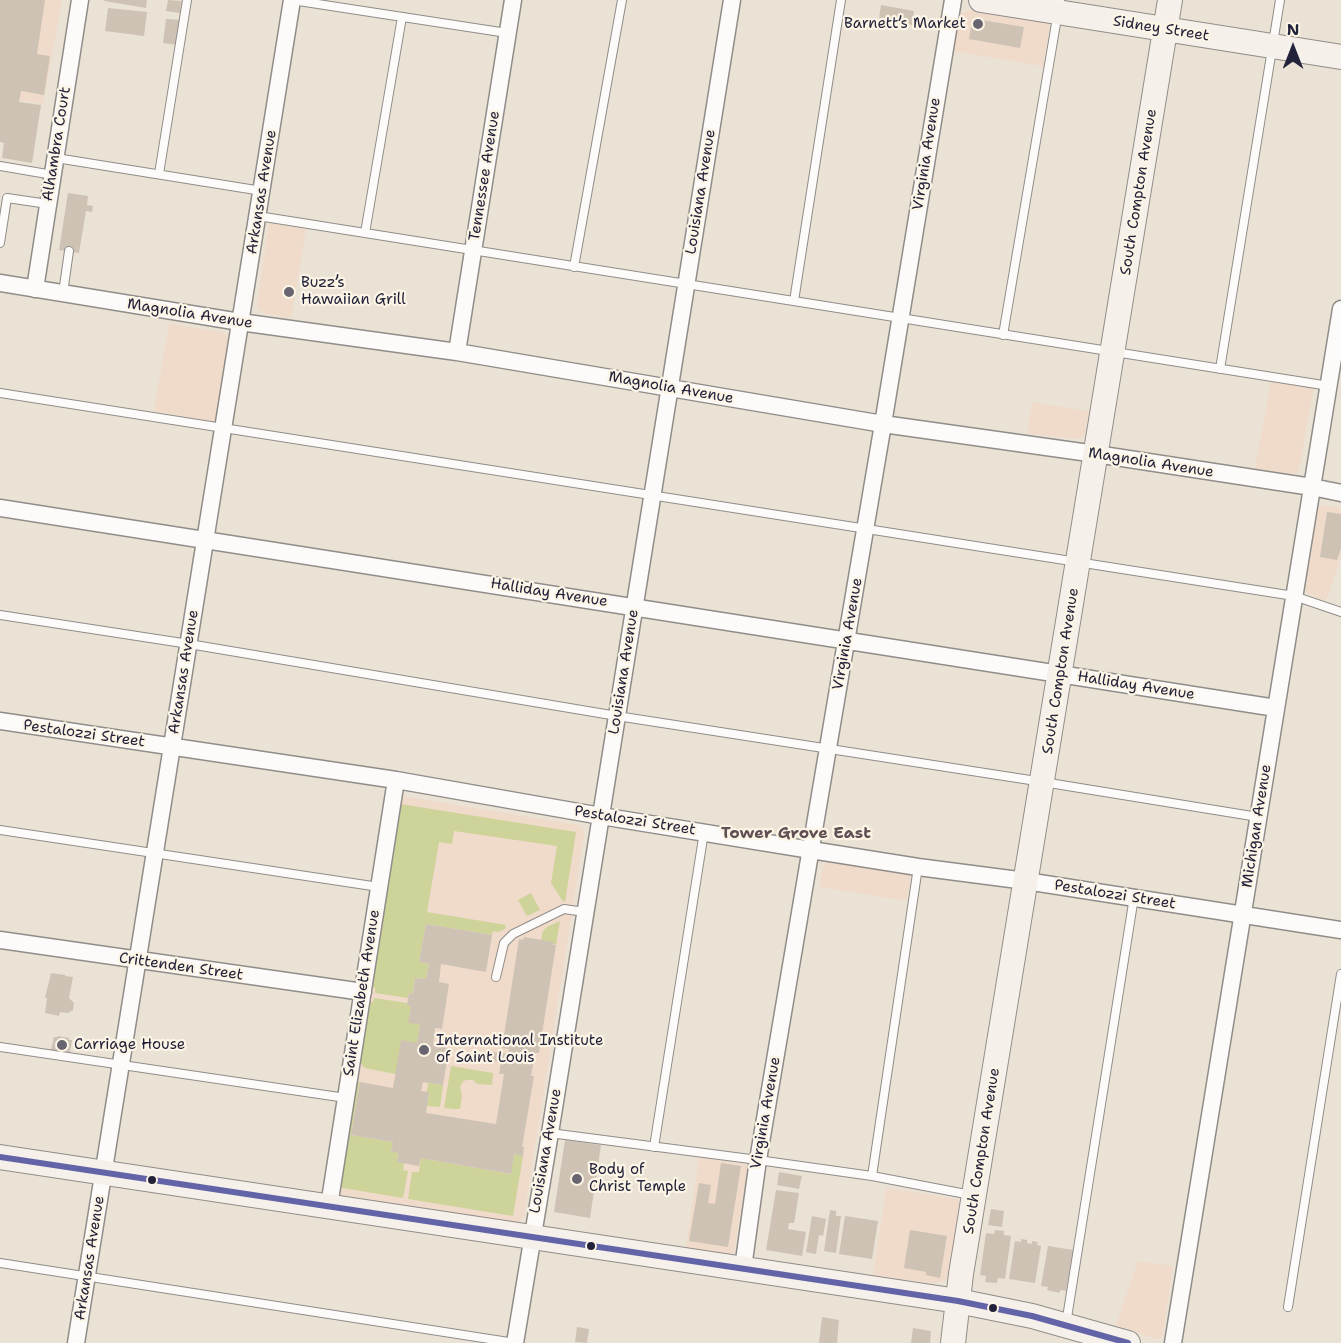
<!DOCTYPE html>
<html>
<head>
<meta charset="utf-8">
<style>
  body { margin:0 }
  #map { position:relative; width:1341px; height:1343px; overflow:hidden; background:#eae2d4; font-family:"Shantell Sans",sans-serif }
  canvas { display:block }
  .north { position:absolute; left:1263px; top:18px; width:60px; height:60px; -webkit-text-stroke:4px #fcf5e5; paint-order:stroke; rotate:0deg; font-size:16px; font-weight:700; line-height:24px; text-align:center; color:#22223b }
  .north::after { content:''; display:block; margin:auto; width:21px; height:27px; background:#22223b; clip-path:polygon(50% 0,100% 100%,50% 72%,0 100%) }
</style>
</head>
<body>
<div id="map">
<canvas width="1341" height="1343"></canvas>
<div class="north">N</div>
</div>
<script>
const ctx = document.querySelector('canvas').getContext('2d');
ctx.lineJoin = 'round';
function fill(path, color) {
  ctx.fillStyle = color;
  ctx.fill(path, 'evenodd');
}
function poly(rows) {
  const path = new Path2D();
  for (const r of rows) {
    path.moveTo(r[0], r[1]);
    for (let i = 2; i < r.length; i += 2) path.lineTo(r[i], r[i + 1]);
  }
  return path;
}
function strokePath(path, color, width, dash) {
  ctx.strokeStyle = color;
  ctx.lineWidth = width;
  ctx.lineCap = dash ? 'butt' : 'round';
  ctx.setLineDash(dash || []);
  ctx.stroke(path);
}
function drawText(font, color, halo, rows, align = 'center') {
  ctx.font = font + ' "Shantell Sans",sans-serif';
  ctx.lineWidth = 4.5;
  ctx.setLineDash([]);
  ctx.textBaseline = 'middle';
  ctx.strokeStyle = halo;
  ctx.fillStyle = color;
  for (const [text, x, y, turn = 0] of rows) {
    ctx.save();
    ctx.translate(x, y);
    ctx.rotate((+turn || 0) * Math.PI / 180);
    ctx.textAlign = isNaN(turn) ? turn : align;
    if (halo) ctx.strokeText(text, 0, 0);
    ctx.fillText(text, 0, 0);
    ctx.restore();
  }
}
const built = poly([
  [0,0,62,0,43,104,0,97],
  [970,10,1050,23,1043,66,953,51,958,16,962,13],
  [269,223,306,229,291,318,263,313,258,309,257,305],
  [169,324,222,332,227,336,228,342,216,422,154,411],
  [1271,380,1314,388,1299,469,1296,473,1290,474,1255,469],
  [1032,402,1089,411,1085,434,1082,438,1076,439,1027,433],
  [1326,505,1341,508,1341,556,1326,601,1305,592,1317,513,1320,506],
  [401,796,579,825,583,829,584,836,524,1216,520,1221,513,1223,336,1194],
  [833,862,911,875,906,901,819,887,823,866,826,863],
  [699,1157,748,1165,734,1251,730,1254,686,1248],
  [886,1188,961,1200,947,1278,942,1282,934,1283,873,1275],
  [1138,1261,1173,1266,1163,1333,1161,1338,1156,1339,1116,1325]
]);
const green = poly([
  [400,804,576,832,565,902,562,900,551,883,557,846,454,831,452,844,439,842,427,912,506,925,505,929,498,932,493,931,492,935,426,924,419,962,429,964,426,979,415,978,413,994,409,993,408,998,375,993,375,988,369,988],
  [531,893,540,910,527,916,518,900],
  [560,921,556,945,541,940,543,931,547,927],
  [374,998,407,1003,407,1005,411,1006,409,1022,420,1024,417,1043,395,1074,365,1068,358,1061,367,1001,373,1002],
  [451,1066,493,1073,492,1085,477,1084,473,1080,467,1080,463,1081,460,1087,462,1095,460,1109,454,1109,444,1108],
  [355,1082,360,1082,351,1135,393,1142,391,1151,399,1153,398,1162,404,1163,403,1170,408,1171,403,1198,337,1187],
  [428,1083,443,1085,440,1107,427,1106,429,1093,427,1092],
  [514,1154,523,1156,513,1216,408,1199,412,1172,419,1172,421,1158,510,1174]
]);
const building = poly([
  [0,0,45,0,37,54,50,56,44,95,21,91,19,102,41,105,32,163,2,158,4,143,0,142],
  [105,0,147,0,146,8,104,1],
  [168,0,181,1,180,13,166,11],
  [881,5,914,11,912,25,879,19],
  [108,8,147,12,144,36,105,31],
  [166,19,181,20,178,45,163,43],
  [976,19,1024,27,1020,48,969,39,972,21],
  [68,193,88,196,87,205,93,206,92,212,86,211,79,253,59,250],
  [1327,512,1341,514,1341,548,1337,560,1320,557],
  [426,924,492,935,486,972,441,964,439,982,449,984,442,1029,435,1028,433,1046,449,1048,443,1085,423,1082,421,1091,429,1092,426,1113,496,1124,504,1074,499,1074,501,1062,492,1061,493,1052,508,1054,509,1049,502,1048,519,939,523,940,524,937,554,942,553,945,556,945,539,1053,535,1053,531,1076,534,1076,522,1147,524,1147,523,1156,514,1154,511,1174,421,1158,419,1166,397,1162,399,1153,391,1152,393,1142,351,1135,360,1082,393,1088,401,1040,417,1043,420,1024,408,1023,411,1006,407,1005,409,993,413,994,415,978,426,979,429,964,419,962],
  [51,973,65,975,65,976,73,977,69,998,74,1003,73,1010,68,1013,60,1012,59,1016,45,1013,47,998,45,998],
  [58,1036,69,1038,69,1040,72,1040,70,1052,56,1052,56,1050,51,1050,54,1037,57,1037],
  [565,1140,601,1145,590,1218,554,1212],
  [721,1163,741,1166,728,1247,689,1241,699,1183,711,1185,708,1203,715,1204],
  [779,1172,802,1176,799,1189,777,1185],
  [776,1190,799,1193,794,1223,789,1223,788,1229,806,1232,802,1256,766,1250],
  [991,1209,1004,1211,1002,1227,988,1225],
  [830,1210,836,1211,836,1216,841,1216,836,1253,824,1251],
  [812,1216,826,1219,823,1236,819,1235,816,1254,806,1252],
  [845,1216,878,1221,872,1259,839,1254],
  [910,1230,947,1236,940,1278,926,1275,926,1272,904,1268],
  [995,1230,1004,1231,1004,1235,1011,1236,1005,1279,998,1278,997,1283,985,1282,986,1276,980,1275,986,1233,994,1234],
  [1021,1239,1027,1240,1027,1243,1032,1244,1032,1241,1038,1242,1037,1245,1041,1246,1035,1283,1009,1279,1015,1241,1021,1242],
  [1048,1246,1073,1250,1066,1291,1060,1290,1060,1293,1047,1290,1048,1287,1041,1286],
  [822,1317,839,1320,837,1343,819,1343],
  [577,1327,589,1329,587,1343,575,1342],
  [913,1328,931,1331,930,1343,911,1343]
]);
const lane = poly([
  [292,0,507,33],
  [56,158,262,191],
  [0,166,53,175],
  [159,174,187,0],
  [258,216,1329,386],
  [365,233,402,17],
  [0,243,7,198,48,204],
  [574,267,622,0],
  [63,293,69,251],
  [794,301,841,0],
  [1003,335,1060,0],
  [1220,369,1280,0],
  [0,393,1294,596,1341,612],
  [0,615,189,644,617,716,1043,782,1258,817],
  [0,830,379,887],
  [496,977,504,943,513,934,564,909,585,912],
  [0,1047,346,1098],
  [550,1133,758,1160,872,1176,971,1195],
  [654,1147,704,832],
  [872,1176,918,867],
  [0,1263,515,1343],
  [1288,1307,1341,974],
  [1066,1324,1134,897]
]);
const street = poly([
  [0,283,240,322,457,352,883,424,1096,454,1312,487,1341,493],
  [35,289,80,0],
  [457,352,513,0],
  [0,508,1276,708],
  [0,721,396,780,601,816,811,850,918,867,1026,881,1341,930],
  [0,940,363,992],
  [329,1206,396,780],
  [743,1268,758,1160,883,424,953,0],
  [76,1343,292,0],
  [515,1343,550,1133,732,0],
  [1173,1343,1341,309]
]);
const secondary = poly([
  [981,0,1341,57],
  [0,1157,958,1301,1032,1316,1128,1343],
  [953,1343,961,1274,1170,0]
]);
const bus1 = poly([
  [0,1157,958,1301,1032,1316,1128,1343]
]);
const markers = [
  [978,24,6,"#686571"],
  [289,292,6,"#686571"],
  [62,1045,6,"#686571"],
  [424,1050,6,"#686571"],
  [577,1179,6,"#686571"],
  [152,1180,5,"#22223b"],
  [591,1246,5,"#22223b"],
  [993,1308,5,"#22223b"]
];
const poiNames = [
  ["Barnett’s Market",966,24,"right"],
  ["Buzz’s",301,283],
  ["Hawaiian Grill",301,300],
  ["International Institute",436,1041],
  ["of Saint Louis",436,1058],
  ["Carriage House",74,1045],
  ["Body of",589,1170],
  ["Christ Temple",589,1187]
];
const streetNames = [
  ["Sidney Street",1161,29,9],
  ["Alhambra Court",57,144,-81],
  ["Virginia Avenue",927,154,-81],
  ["Tennessee Avenue",485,176,-81],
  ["Arkansas Avenue",262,192,-81],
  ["Louisiana Avenue",701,192,-81],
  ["South Compton Avenue",1139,192,-81],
  ["Magnolia Avenue",190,314,9],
  ["Magnolia Avenue",671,388,10],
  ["Magnolia Avenue",1151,463,9],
  ["Halliday Avenue",549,593,9],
  ["Virginia Avenue",848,634,-80],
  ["South Compton Avenue",1061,671,-81],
  ["Arkansas Avenue",184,672,-81],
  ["Louisiana Avenue",624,672,-81],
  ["Halliday Avenue",1136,686,9],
  ["Pestalozzi Street",84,734,8],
  ["Pestalozzi Street",635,821,9],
  ["Michigan Avenue",1257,826,-81],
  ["Pestalozzi Street",1115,895,9],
  ["Crittenden Street",181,967,8],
  ["Saint Elizabeth Avenue",362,993,-81],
  ["Virginia Avenue",766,1113,-80],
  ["Louisiana Avenue",546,1151,-80],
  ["South Compton Avenue",982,1151,-81],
  ["Arkansas Avenue",90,1258,-81]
];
const neighbourhoodNames = [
  ["Tower Grove East",796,834]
];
fill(built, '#f0daca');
fill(green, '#cdd399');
fill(building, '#cec2b5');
strokePath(lane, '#908c88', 10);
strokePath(street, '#908c88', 19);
strokePath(secondary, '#908c88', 26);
strokePath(lane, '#fcfbf9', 8);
strokePath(street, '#fcfbf9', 16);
strokePath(secondary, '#f5f0ea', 24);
strokePath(bus1, '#6364a8', 6);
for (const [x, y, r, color] of markers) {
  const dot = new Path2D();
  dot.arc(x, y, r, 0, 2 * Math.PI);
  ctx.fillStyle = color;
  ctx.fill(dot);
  strokePath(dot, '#fcf5e5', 2);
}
drawText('15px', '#22223b', '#fcf5e5', poiNames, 'left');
drawText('15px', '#22223b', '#fcf5e5', streetNames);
drawText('bold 16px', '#604f53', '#fcf5e5', neighbourhoodNames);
</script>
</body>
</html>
